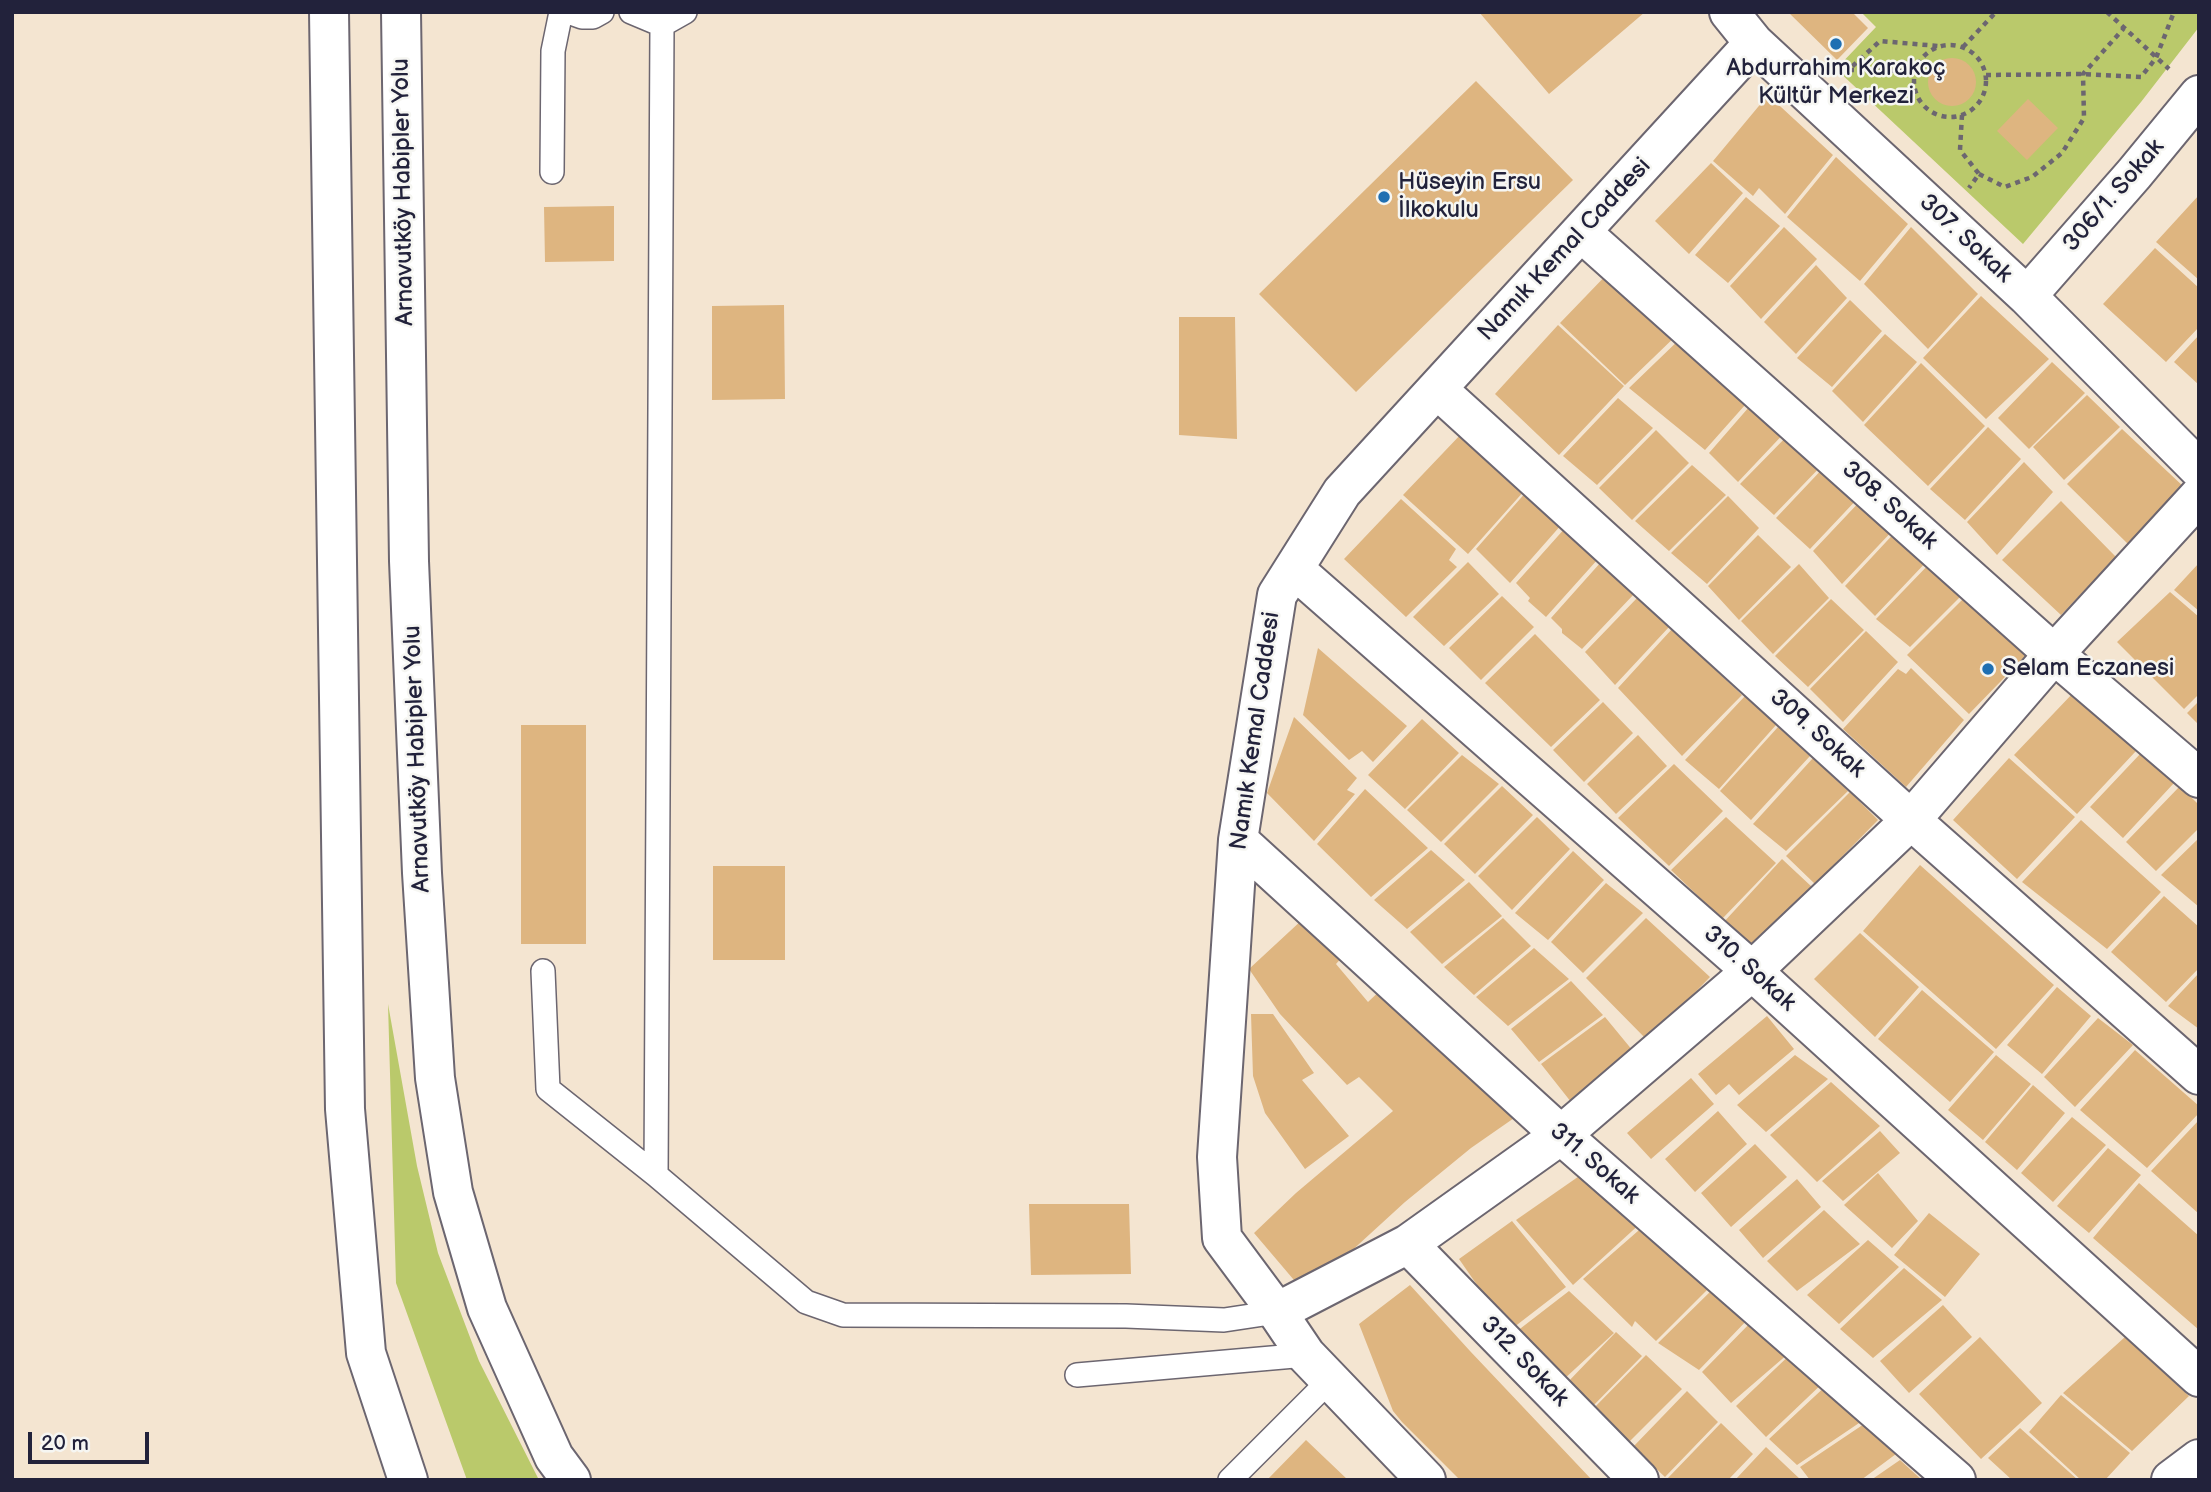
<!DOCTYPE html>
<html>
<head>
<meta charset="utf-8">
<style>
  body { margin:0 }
  #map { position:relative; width:2211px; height:1492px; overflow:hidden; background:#f4e5d1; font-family:"Balsamiq Sans",sans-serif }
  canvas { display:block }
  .frame { position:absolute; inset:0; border:14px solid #22223b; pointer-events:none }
  .scale { position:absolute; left:28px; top:1432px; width:121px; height:32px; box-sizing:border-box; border:4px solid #22223b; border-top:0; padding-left:9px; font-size:21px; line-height:24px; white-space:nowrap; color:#22223b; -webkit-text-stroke:5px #f6f6f2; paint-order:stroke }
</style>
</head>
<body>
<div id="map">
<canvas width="2211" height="1492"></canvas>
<div class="frame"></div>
<div class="scale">20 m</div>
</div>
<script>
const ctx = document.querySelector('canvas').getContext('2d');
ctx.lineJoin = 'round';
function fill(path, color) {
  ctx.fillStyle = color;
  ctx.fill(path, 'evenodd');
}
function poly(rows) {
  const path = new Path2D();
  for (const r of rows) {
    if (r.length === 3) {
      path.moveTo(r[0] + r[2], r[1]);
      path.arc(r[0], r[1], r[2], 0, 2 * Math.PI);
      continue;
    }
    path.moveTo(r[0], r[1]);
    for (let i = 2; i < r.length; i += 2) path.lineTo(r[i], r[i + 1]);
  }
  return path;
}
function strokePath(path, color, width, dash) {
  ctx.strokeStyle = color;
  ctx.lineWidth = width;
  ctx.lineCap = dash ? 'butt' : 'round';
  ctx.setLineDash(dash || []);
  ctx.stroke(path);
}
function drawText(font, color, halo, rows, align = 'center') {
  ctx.font = font + ' "Balsamiq Sans",sans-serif';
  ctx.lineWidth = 5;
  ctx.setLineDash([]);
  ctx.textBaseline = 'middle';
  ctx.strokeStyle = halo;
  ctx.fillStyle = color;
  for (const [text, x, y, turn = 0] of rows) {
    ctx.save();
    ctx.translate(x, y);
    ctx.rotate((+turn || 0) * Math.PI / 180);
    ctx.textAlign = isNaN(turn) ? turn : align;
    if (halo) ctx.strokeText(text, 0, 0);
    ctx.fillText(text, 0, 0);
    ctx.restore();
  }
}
const green = poly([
  [1861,12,2199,12,2199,27,2141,102,2023,244,1836,69,1876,27],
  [388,1004,417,1166,438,1253,479,1361,539,1480,467,1480,396,1283]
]);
const building = poly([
  [1479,12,1645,12,1549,94],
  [1788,12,1852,12,1868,28,1837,60],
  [1952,82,24],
  [1476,81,1573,180,1356,392,1259,294],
  [1768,95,1833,155,1785,214,1759,188,1753,196,1713,161],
  [2028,99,2058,128,2027,160,1997,131],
  [1836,157,1908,224,1860,281,1787,217],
  [1711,163,1743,193,1689,254,1655,221],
  [2199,195,2199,280,2156,242],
  [1746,197,1780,226,1728,283,1695,255],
  [614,206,614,261,545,262,544,207],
  [1784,227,1817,259,1761,319,1730,286],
  [1911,227,1978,294,1928,349,1864,284],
  [2155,248,2199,288,2199,327,2166,362,2103,304],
  [1816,265,1847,298,1796,354,1764,322],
  [1612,269,1681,331,1625,385,1560,323],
  [1981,296,2049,359,1986,419,1923,358],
  [1850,300,1882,331,1832,387,1797,358],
  [784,305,785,399,712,400,712,306],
  [1179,317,1235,317,1237,439,1179,435],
  [1558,325,1624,386,1559,455,1495,394],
  [1885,334,1917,362,1863,422,1832,391],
  [1684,335,1753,396,1705,450,1629,388],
  [2199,335,2199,385,2174,362],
  [2052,362,2085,393,2029,449,1998,418],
  [1921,363,1985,426,1928,486,1864,425],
  [2087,395,2120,427,2064,480,2033,447],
  [1618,398,1653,428,1597,485,1563,456],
  [1756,399,1790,427,1738,482,1709,453],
  [1988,427,2021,459,1965,520,1930,489],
  [2122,429,2184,487,2128,544,2067,484],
  [1656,430,1689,463,1632,520,1599,488],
  [1793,430,1825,462,1774,515,1740,484],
  [1463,432,1525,490,1468,554,1403,495],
  [2024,462,2053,492,1997,555,1967,522],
  [1827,464,1861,495,1810,549,1776,518],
  [1692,465,1726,495,1669,551,1635,521],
  [1527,491,1562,524,1510,583,1476,549],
  [1728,496,1759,528,1707,584,1671,553],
  [1864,497,1897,526,1842,584,1813,551],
  [1401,499,1456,549,1449,560,1457,567,1406,617,1344,559],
  [2061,501,2116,557,2061,615,2002,560],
  [1566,527,1598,559,1546,617,1528,601,1530,598,1516,583],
  [1899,528,1930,558,1875,616,1845,586],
  [1758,535,1791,567,1739,620,1708,586],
  [1933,560,1967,590,1910,647,1876,619],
  [1468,562,1499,594,1444,646,1413,617],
  [1601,562,1635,593,1582,649,1562,633,1562,629,1551,618],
  [2199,563,2199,611,2174,590],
  [1799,564,1829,598,1773,654,1741,621],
  [1971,591,2036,645,1969,714,1907,655],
  [2170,592,2199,617,2199,694,2184,709,2117,642],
  [1502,596,1534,627,1481,680,1449,648],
  [1638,597,1669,627,1615,685,1585,652],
  [1831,599,1864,630,1808,687,1775,656],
  [1672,629,1742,695,1682,756,1618,688],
  [1866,631,1898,662,1843,722,1810,689],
  [1535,634,1600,700,1551,747,1485,683],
  [1318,648,1407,726,1373,762,1362,751,1349,760,1303,715],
  [1911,668,1964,720,1906,787,1843,729,1898,669,1906,674],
  [2074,692,2136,751,2077,814,2014,755],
  [1746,695,1776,725,1719,789,1685,760],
  [2199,701,2199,725,2187,713],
  [1603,702,1633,733,1584,782,1553,750],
  [1294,717,1357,778,1347,790,1355,794,1314,841,1267,793],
  [1422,719,1459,753,1405,809,1368,775],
  [521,725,586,725,586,944,521,944],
  [1778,727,1810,756,1751,820,1720,791],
  [1638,735,1667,766,1616,814,1587,784],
  [2141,753,2174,783,2123,838,2090,807],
  [1462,755,1499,784,1441,842,1407,810],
  [1813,758,1848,791,1786,851,1753,824],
  [2009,758,2075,817,2017,879,1953,820],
  [1674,764,1723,811,1669,866,1618,818],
  [1502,786,1533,815,1475,874,1444,844],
  [2180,786,2199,805,2199,828,2156,871,2126,842],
  [1365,789,1428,848,1371,897,1317,844],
  [1850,792,1878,820,1815,884,1786,856],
  [1537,817,1570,849,1512,910,1478,876],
  [1726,817,1776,863,1722,919,1671,870],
  [2081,820,2161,892,2107,949,2022,882],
  [2199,838,2199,907,2161,875],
  [1431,850,1465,880,1407,929,1374,900],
  [1573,851,1604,880,1548,940,1515,913],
  [1782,859,1812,887,1748,950,1722,924],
  [1920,865,2054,985,1996,1049,1863,931],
  [713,866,785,866,785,960,713,960],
  [1469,882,1502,916,1442,964,1410,932],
  [1606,883,1643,913,1583,973,1551,942],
  [2164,896,2199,927,2199,968,2166,1002,2111,952],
  [1503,918,1531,946,1474,995,1444,967],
  [1646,918,1710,977,1648,1041,1586,978],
  [1303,919,1345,954,1336,964,1368,1002,1385,986,1517,1116,1471,1148,1405,1202,1347,1255,1299,1286,1254,1233,1296,1193,1393,1111,1359,1077,1347,1085,1280,1014,1249,969],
  [1860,933,1919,987,1875,1037,1814,979],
  [1534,948,1569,979,1508,1026,1476,997],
  [2199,973,2199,1029,2168,1006],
  [1571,981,1603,1015,1539,1062,1511,1029],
  [2057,987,2091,1016,2042,1074,2007,1045],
  [1922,990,1994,1052,1950,1102,1878,1039],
  [1251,1014,1273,1014,1314,1073,1302,1080,1349,1136,1305,1169,1265,1113,1253,1076],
  [1767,1016,1794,1049,1739,1095,1729,1084,1716,1095,1698,1074],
  [1605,1017,1633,1051,1575,1107,1541,1064],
  [2098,1018,2133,1045,2075,1107,2044,1077],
  [2135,1050,2199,1106,2199,1113,2147,1168,2080,1110],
  [1795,1055,1828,1079,1766,1132,1737,1105],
  [1996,1055,2031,1084,1983,1140,1948,1110],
  [1691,1078,1714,1104,1651,1159,1627,1133],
  [1831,1082,1880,1126,1817,1182,1770,1135],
  [2033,1085,2065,1113,2017,1170,1985,1142],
  [1718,1111,1747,1144,1695,1192,1665,1159],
  [2072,1117,2106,1145,2053,1202,2021,1173],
  [2199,1120,2199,1214,2151,1171],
  [1880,1131,1900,1153,1843,1201,1822,1181],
  [1755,1144,1787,1177,1731,1227,1701,1193],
  [2108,1148,2141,1175,2089,1233,2057,1206],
  [1585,1172,1643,1221,1573,1285,1516,1220],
  [1878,1173,1918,1221,1892,1248,1844,1205],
  [1797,1179,1821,1207,1763,1258,1739,1230],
  [2139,1183,2199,1236,2199,1330,2093,1238],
  [1029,1204,1129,1204,1131,1274,1031,1275],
  [1824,1210,1860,1244,1797,1291,1767,1261],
  [1929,1213,1980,1254,1945,1297,1894,1255],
  [1512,1221,1566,1287,1509,1331,1459,1259],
  [1646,1224,1711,1286,1656,1341,1635,1321,1632,1327,1583,1279],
  [1868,1240,1899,1267,1839,1324,1807,1295],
  [1904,1268,1942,1300,1873,1358,1840,1329],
  [1410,1285,1470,1351,1592,1480,1460,1480,1402,1422,1393,1411,1359,1324],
  [1714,1288,1751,1316,1699,1370,1658,1343],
  [1569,1291,1614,1333,1563,1380,1512,1335],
  [1943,1305,1972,1337,1909,1393,1880,1361],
  [1757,1316,1796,1347,1731,1403,1702,1372],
  [1616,1332,1642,1356,1590,1409,1565,1385],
  [1980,1337,2042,1403,1981,1459,1919,1394],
  [2125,1337,2189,1396,2132,1451,2063,1393],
  [1796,1349,1826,1380,1766,1437,1736,1406],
  [1646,1355,1682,1389,1625,1446,1590,1412],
  [1830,1382,1865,1419,1797,1465,1769,1439],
  [1687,1391,1718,1422,1665,1477,1633,1447],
  [2061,1395,2130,1453,2105,1480,2081,1480,2029,1432],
  [1867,1422,1896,1454,1861,1480,1810,1480,1800,1467],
  [1721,1423,1753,1454,1728,1480,1666,1480],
  [2020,1428,2078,1480,2012,1480,1988,1458],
  [1306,1440,1348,1480,1267,1480],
  [1766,1447,1801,1480,1735,1480],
  [1900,1460,1922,1480,1871,1480]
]);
const path = poly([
  [2107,12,2169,69],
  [1950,81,36],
  [1963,47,1996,12],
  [1849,70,1915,71],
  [1845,73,1880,41,1938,46],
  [1986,75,2083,74,2141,77,2156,58,2174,12],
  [1962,115,1960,150,1979,174,1969,188],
  [1979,174,2005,187,2032,177,2062,153,2084,118,2083,74,2124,28]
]);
const lane = poly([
  [568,12,582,17,593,17,602,12],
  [631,12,662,25],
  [552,172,553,51,561,12],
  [543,971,548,1089,656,1175,806,1302,843,1315,1126,1316,1224,1320,1277,1312],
  [656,1175,662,25,685,12],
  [1077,1375,1306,1355],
  [1230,1480,1330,1380]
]);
const street = poly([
  [1729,12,1754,43,2027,296,2199,469],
  [1581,232,2054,654,2199,778],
  [2027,296,2134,174,2199,95],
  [1437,389,1911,820,2199,1075],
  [1294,569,1752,971,2199,1377],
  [1238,840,1561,1135,1956,1480],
  [1408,1244,1639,1480],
  [1277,1312,1408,1244,1561,1135,1752,971,1911,820,2054,654,2199,496],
  [1426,1480,1306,1355,1277,1312,1222,1238,1217,1157,1238,840,1277,595,1342,492,1754,43],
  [2171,1480,2199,1459]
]);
const highway = poly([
  [329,12,345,1109,366,1353,408,1480],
  [401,12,409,561,422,873,435,1078,453,1192,487,1308,554,1457,571,1480]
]);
const markers = [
  [1836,44,7,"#1f6fb2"],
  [1384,197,7,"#1f6fb2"],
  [1988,669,7,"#1f6fb2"]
];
const poiNames = [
  ["Abdurrahim Karakoç",1836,69,"center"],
  ["Kültür Merkezi",1836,97,"center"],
  ["Hüseyin Ersu",1398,183],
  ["İlkokulu",1398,211],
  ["Selam Eczanesi",2002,669]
];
const streetNames = [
  ["Arnavutköy Habipler Yolu",404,192,-91],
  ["306/1. Sokak",2114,196,-49],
  ["307. Sokak",1965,239,43],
  ["Namık Kemal Caddesi",1565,250,-47],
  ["308. Sokak",1889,506,42],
  ["Namık Kemal Caddesi",1256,731,-82],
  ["309. Sokak",1817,734,42],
  ["Arnavutköy Habipler Yolu",418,759,-92],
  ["310. Sokak",1749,969,42],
  ["311. Sokak",1594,1164,41],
  ["312. Sokak",1524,1362,46]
];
fill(green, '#bac96b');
fill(building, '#deb580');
strokePath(lane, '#6c6670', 26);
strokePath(street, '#6c6670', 42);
strokePath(highway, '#6c6670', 42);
strokePath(path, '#6c6670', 4.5, [5, 5]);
strokePath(lane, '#fff', 23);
strokePath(street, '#fff', 38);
strokePath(highway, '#fff', 38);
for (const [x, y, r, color] of markers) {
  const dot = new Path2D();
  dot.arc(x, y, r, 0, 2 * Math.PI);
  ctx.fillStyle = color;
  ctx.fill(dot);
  strokePath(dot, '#f6f6f2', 2.5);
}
drawText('24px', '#22223b', '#f6f6f2', poiNames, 'left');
drawText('24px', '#22223b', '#f6f6f2', streetNames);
</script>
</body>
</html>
